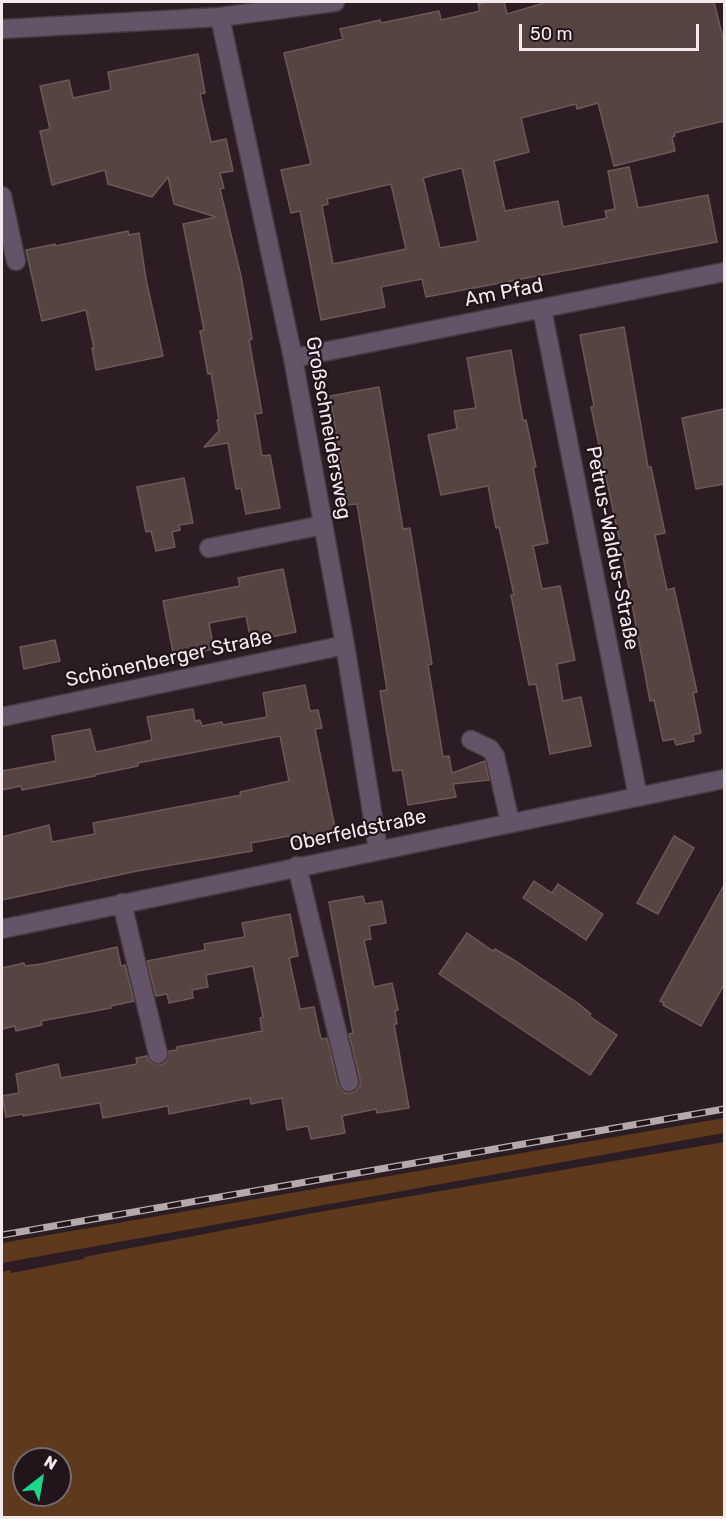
<!DOCTYPE html>
<html>
<head>
<meta charset="utf-8">
<style>
  body { margin:0 }
  #map { position:relative; width:726px; height:1519px; overflow:hidden; background:#2b1d23; font-family:Rubik,sans-serif }
  canvas { display:block }
  .frame { position:absolute; inset:0; border:3px solid #f4e9ed; pointer-events:none }
  .north { position:absolute; left:12px; top:1447px; width:60px; height:60px; box-sizing:border-box; background:#21141a; border:2px solid #75696e; border-radius:50%; rotate:31deg; font-size:16px; font-weight:700; line-height:24px; text-align:center; color:#f4e9ed }
  .north::after { content:''; display:block; margin:auto; width:21px; height:27px; background:#17d989; clip-path:polygon(50% 0,100% 100%,50% 72%,0 100%) }
  .scale { position:absolute; left:519px; top:24px; width:180px; height:27px; box-sizing:border-box; border:3px solid #f4e9ed; border-top:0; padding-left:8px; font-size:18px; line-height:21px; white-space:nowrap; color:#f4e9ed; -webkit-text-stroke:4px #21141a; paint-order:stroke }
</style>
</head>
<body>
<div id="map">
<canvas width="726" height="1519"></canvas>
<div class="frame"></div>
<div class="north">N</div>
<div class="scale">50 m</div>
</div>
<script>
const ctx = document.querySelector('canvas').getContext('2d');
ctx.lineJoin = 'round';
function fill(path, color) {
  ctx.fillStyle = color;
  ctx.fill(path, 'evenodd');
}
function poly(rows) {
  const path = new Path2D();
  for (const r of rows) {
    path.moveTo(r[0], r[1]);
    for (let i = 2; i < r.length; i += 2) path.lineTo(r[i], r[i + 1]);
  }
  return path;
}
function strokePath(path, color, width, dash) {
  ctx.strokeStyle = color;
  ctx.lineWidth = width;
  ctx.lineCap = dash ? 'butt' : 'round';
  ctx.setLineDash(dash || []);
  ctx.stroke(path);
}
function drawText(font, color, halo, rows, align = 'center') {
  ctx.font = font + ' Rubik,sans-serif';
  ctx.lineWidth = 4.5;
  ctx.setLineDash([]);
  ctx.textBaseline = 'middle';
  ctx.strokeStyle = halo;
  ctx.fillStyle = color;
  for (const [text, x, y, turn = 0] of rows) {
    ctx.save();
    ctx.translate(x, y);
    ctx.rotate((+turn || 0) * Math.PI / 180);
    ctx.textAlign = isNaN(turn) ? turn : align;
    if (halo) ctx.strokeText(text, 0, 0);
    ctx.fillText(text, 0, 0);
    ctx.restore();
  }
}
const green = poly([
  [724,1118,724,1133,2,1263,2,1243],
  [724,1142,724,1517,2,1517,2,1272,10,1270,11,1273,84,1259,84,1257,319,1212],
  [24,1459,60,1459,60,1495,24,1495]
]);
const building = poly([
  [489,2,504,2,507,14,547,2,714,2,724,42,724,121,674,133,675,136,672,137,675,151,614,166,598,103,577,109,576,104,521,118,529,152,494,161,505,211,558,201,563,227,607,218,605,211,615,209,608,171,629,167,638,208,708,195,717,242,426,297,422,279,381,287,385,307,321,320,300,211,291,213,281,170,311,164,284,53,343,39,340,29,380,20,381,23,439,11,441,20,480,11,478,4,489,2],
  [462,168,478,241,440,248,423,178,462,168],
  [391,184,406,249,333,264,322,206,328,204,327,199,391,184],
  [198,54,205,93,200,94,211,142,226,139,233,171,220,173,224,188,220,189,241,276,252,339,249,340,262,413,255,414,262,456,270,455,280,508,246,514,241,488,236,489,228,443,204,447,219,431,217,420,219,420,211,373,208,374,200,331,204,330,183,224,216,217,174,204,168,177,152,197,108,184,105,170,52,185,40,131,50,129,40,86,69,80,73,98,111,90,108,72,198,54],
  [128,231,129,235,139,233,146,279,163,356,96,370,92,348,94,348,86,310,42,321,26,250,55,244,55,246,128,231],
  [624,327,648,467,651,467,665,533,655,535,667,590,674,588,697,692,693,693,701,733,693,735,694,741,676,745,674,739,663,741,654,700,650,701,623,556,596,431,591,407,594,406,580,335,624,327],
  [511,350,523,421,526,420,536,467,533,467,548,543,533,546,542,589,560,586,575,660,557,664,563,701,581,697,591,746,550,754,536,684,529,685,511,595,514,595,499,527,496,528,488,486,441,495,428,435,457,429,454,411,476,408,467,358,511,350],
  [379,387,403,529,410,528,432,664,428,665,443,757,449,756,452,773,485,761,489,780,453,784,456,797,408,805,402,770,393,771,380,691,387,690,357,504,348,505,330,396,379,387],
  [724,409,724,484,696,489,682,418,724,409],
  [184,478,193,523,179,525,180,530,172,532,175,547,156,551,151,531,146,532,137,487,184,478],
  [283,569,296,632,251,641,246,616,209,623,214,649,174,657,163,601,240,586,238,578,283,569],
  [55,640,60,661,24,669,20,647,55,640],
  [305,685,310,711,318,710,322,728,315,729,336,833,290,842,289,836,251,843,252,851,137,871,2,900,2,837,49,825,52,842,95,834,93,823,241,795,240,792,289,781,280,736,138,763,138,766,94,775,95,776,22,790,21,786,2,790,2,771,56,761,52,736,90,729,96,752,152,740,147,717,193,709,195,721,200,720,202,726,222,722,223,725,267,717,263,693,305,685],
  [674,836,694,848,658,914,637,903,674,836],
  [534,881,552,893,558,884,603,914,586,940,523,898,534,881],
  [724,885,724,985,701,1026,663,1005,664,1003,660,1001,724,885],
  [363,896,365,904,382,901,386,923,369,926,371,939,364,940,374,987,392,983,398,1010,395,1011,397,1024,394,1024,409,1108,377,1113,376,1109,342,1116,345,1133,311,1139,308,1126,287,1130,282,1098,251,1104,250,1098,169,1114,168,1106,103,1118,100,1103,23,1116,23,1114,6,1117,2,1096,19,1093,16,1074,58,1064,61,1078,137,1064,136,1058,147,1056,150,1062,160,1065,166,1062,169,1051,177,1050,177,1047,262,1031,260,1018,263,1017,253,966,206,975,208,987,192,990,193,998,169,1003,167,994,156,996,147,961,205,950,204,944,245,937,242,923,290,914,298,956,289,958,300,1009,314,1007,321,1039,327,1038,338,1085,345,1093,351,1093,356,1090,360,1086,360,1079,349,1034,353,1033,329,902,363,896],
  [467,933,493,951,495,949,517,962,579,1004,591,1014,589,1016,617,1035,590,1075,439,974,467,933],
  [117,947,121,966,125,965,134,1001,111,1006,111,1008,41,1021,42,1025,16,1031,15,1026,2,1029,2,968,24,963,25,966,41,964,117,947]
]);
const minor = poly([
  [220,17,293,358,345,645,378,849],
  [2,29,220,17,335,2],
  [2,196,16,261],
  [542,309,638,797],
  [293,358,724,272],
  [209,548,323,525],
  [2,717,345,645],
  [471,740,490,749,495,756,510,822],
  [297,866,349,1082],
  [122,903,158,1054],
  [2,929,724,779]
]);
const rail = poly([
  [2,1235,724,1109]
]);
const streetNames = [
  ["Am Pfad",504,293,-11],
  ["Großschneidersweg",328,428,80],
  ["Petrus-Waldus-Straße",612,548,79],
  ["Schönenberger Straße",169,659,-12],
  ["Oberfeldstraße",358,831,-12]
];
fill(green, '#5e391b');
fill(building, '#554442');
strokePath(building, '#6b5957', 1.5);
strokePath(minor, '#473a3f', 21);
strokePath(minor, '#645468', 18);
strokePath(rail, '#b5a9ae', 7);
strokePath(rail, '#21141a', 4.5, [14]);
drawText('20px', '#f4e9ed', '#21141a', streetNames);
</script>
</body>
</html>
